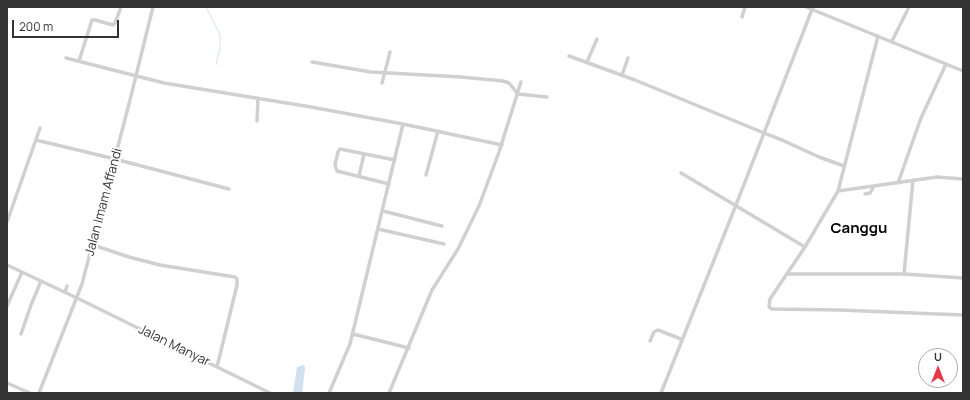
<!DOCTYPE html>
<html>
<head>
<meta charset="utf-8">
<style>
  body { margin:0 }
  #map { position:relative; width:970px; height:400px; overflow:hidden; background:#fff; font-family:Manrope,sans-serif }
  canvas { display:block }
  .frame { position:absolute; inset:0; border:8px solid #333; pointer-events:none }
  .north { position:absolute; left:918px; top:348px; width:40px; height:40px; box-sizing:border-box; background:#fff; border:1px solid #adadad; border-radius:50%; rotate:0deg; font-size:11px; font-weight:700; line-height:16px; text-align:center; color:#333 }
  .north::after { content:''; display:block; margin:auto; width:14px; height:18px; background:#e63946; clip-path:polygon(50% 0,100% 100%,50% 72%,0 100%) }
  .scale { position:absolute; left:12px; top:20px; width:107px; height:18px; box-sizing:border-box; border:2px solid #333; border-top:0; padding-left:5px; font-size:12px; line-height:14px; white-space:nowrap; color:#333; -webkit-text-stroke:3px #fff; paint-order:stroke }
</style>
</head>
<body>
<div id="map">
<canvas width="970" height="400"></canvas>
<div class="frame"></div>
<div class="north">U</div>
<div class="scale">200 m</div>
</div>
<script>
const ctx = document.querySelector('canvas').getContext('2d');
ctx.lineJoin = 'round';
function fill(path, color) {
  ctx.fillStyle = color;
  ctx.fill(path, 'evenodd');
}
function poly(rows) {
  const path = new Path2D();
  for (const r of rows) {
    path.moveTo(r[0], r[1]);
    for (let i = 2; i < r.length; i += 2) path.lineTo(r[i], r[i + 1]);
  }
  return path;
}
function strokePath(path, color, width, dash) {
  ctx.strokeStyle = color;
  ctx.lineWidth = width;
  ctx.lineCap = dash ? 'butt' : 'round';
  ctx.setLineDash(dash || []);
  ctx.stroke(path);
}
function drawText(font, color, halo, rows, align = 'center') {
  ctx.font = font + ' Manrope,sans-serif';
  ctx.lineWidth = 4;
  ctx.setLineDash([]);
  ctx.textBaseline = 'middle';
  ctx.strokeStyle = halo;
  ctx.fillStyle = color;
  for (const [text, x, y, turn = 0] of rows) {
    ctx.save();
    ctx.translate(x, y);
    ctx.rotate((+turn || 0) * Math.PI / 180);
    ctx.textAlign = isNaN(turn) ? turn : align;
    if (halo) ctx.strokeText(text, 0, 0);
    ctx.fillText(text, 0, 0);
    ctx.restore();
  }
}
const water = poly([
  [304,365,305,368,302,393,293,393,297,367]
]);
const stream = poly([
  [206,7,220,35,220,48,216,65]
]);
const minor = poly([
  [806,7,963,71],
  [742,17,745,7],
  [878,36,838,191,805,247,770,299,769,307,772,309,839,310,963,315],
  [892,41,909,7],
  [569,56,635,80,764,133,782,140,819,157,844,166],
  [66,58,164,83,311,107,403,124,502,145],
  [79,61,92,20,95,20,113,25,115,23,121,7],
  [312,62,371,72,461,77,503,81,509,83,518,94,547,97],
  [587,62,597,39],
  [622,75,628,58],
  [382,83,390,52],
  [257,121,258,98],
  [36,140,115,159,229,189],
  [681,173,805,247],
  [426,175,438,131],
  [359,176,364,154],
  [898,183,921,118,946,64],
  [389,184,337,171,335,165,338,152,340,149,395,160],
  [838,191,937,177,963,179],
  [865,194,870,193,874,186],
  [383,211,442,226],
  [7,222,40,128],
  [378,229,444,244],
  [93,245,129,257,160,265,235,277,237,279,237,285,217,367],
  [7,265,77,298,270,393],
  [788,274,904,274,963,278],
  [904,274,913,180],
  [65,292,67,286],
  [7,306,22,272],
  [21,334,31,305,41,281],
  [353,334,409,348],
  [650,341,654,332,658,330,681,339],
  [7,383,30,393],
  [39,393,82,284,130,100,153,7],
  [329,393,350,344,403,124],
  [389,393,432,290,458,249,479,206,499,152,521,82],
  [661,393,736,205,813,7]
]);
const streetNames = [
  ["Jalan Imam Affandi",104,202,-75],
  ["Jalan Manyar",174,346,26]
];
const quarterNames = [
  ["Canggu",859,229]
];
fill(water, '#cfe2ee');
strokePath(stream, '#cfe2ee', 1);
strokePath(minor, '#d0d0d0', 3.5);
drawText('13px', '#333', '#fff', streetNames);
drawText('bold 15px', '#000', '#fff', quarterNames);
</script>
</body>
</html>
